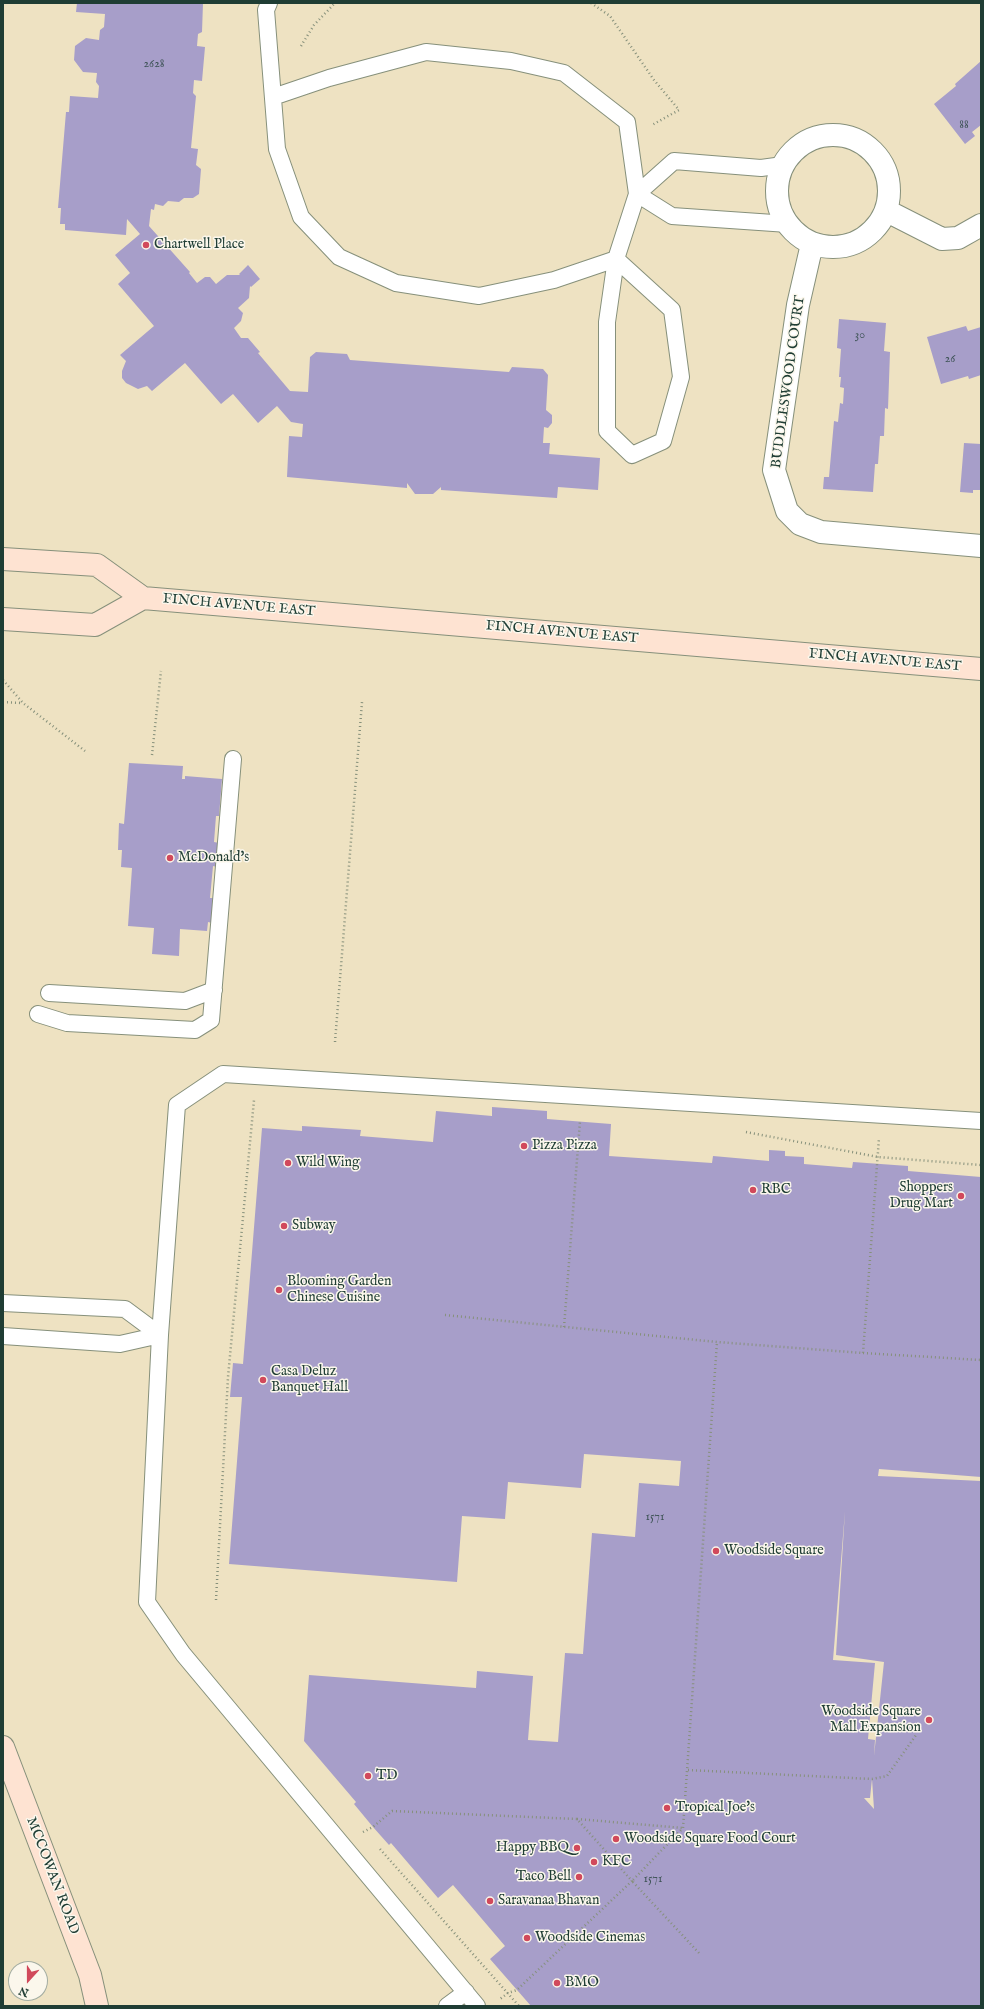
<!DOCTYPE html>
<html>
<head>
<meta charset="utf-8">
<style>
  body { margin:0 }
  #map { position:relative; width:984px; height:2009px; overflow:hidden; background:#eee2c2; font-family:"IM FELL English",serif }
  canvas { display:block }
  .frame { position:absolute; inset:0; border:4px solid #1f3d34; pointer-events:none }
  .north { position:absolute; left:8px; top:1961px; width:40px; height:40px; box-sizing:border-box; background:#fbf7ec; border:1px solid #a3ada2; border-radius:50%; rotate:201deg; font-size:11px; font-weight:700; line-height:16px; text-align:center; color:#1f3d34 }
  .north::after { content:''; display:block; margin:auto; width:14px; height:18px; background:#d1495b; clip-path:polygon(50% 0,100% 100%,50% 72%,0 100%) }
</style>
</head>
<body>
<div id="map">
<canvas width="984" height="2009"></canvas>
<div class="frame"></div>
<div class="north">N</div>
</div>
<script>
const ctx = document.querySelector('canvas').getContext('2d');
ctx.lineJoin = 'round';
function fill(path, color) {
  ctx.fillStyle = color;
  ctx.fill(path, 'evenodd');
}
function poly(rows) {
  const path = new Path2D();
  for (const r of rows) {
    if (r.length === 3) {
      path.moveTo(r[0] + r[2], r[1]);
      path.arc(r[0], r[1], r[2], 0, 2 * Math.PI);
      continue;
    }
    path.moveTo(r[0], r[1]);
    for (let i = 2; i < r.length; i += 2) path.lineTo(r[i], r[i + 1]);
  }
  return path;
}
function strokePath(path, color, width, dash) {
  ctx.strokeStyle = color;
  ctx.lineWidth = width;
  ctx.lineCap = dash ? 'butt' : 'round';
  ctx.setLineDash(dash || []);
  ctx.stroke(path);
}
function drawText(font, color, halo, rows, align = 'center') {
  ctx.font = font + ' "IM FELL English",serif';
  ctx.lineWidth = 3;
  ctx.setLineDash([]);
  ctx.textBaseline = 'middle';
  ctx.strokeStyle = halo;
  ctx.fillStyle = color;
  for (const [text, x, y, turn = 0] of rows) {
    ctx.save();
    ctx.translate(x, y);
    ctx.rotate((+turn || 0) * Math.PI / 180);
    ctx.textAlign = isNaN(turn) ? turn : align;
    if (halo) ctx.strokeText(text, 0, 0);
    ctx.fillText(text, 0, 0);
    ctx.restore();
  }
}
const building = poly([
  [77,3,203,3,202,32,198,34,197,46,205,47,202,81,194,80,193,93,196,96,191,148,198,149,196,165,201,169,199,194,193,198,184,198,179,202,168,201,163,206,155,204,154,210,151,209,149,226,190,272,189,273,197,283,205,277,210,277,216,284,227,275,240,275,239,274,248,265,260,279,251,287,250,286,249,298,238,308,243,313,241,321,234,328,241,338,248,338,260,352,258,353,290,391,308,392,310,357,316,352,347,354,350,360,509,372,512,367,543,369,548,375,546,410,552,415,552,423,548,428,544,427,543,443,550,443,549,454,600,458,598,490,558,487,557,498,441,490,441,487,433,494,415,494,407,483,407,488,287,477,289,436,302,437,303,424,291,422,277,406,258,423,233,394,221,404,185,363,152,391,147,386,138,389,126,383,122,378,122,371,126,361,120,355,154,326,118,284,130,273,115,255,140,234,127,219,126,235,65,230,65,224,60,224,61,208,58,208,66,112,69,112,70,96,98,98,99,86,96,82,97,73,83,72,74,60,75,46,86,38,99,40,100,30,104,27,105,14,76,12],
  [981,61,981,125,972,132,975,136,965,144,934,104,956,86,955,84],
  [839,319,886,323,884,351,890,352,888,409,885,408,884,436,880,436,878,464,875,464,873,492,823,489,824,477,829,477,834,421,838,422,840,403,843,404,844,388,840,387,841,377,839,377,841,349,837,348],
  [966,326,968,331,981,327,981,375,969,379,968,376,941,384,927,337],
  [964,443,981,444,981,490,973,490,973,493,960,492],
  [129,763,183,766,182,779,185,779,185,776,222,779,219,816,216,816,214,842,219,843,217,867,213,866,210,898,214,898,212,923,208,922,207,931,180,929,179,956,152,954,154,928,128,926,132,868,121,867,122,850,118,850,119,823,124,824],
  [492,1107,547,1111,547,1119,611,1124,609,1156,712,1163,713,1156,769,1161,769,1150,785,1151,785,1156,804,1157,804,1164,852,1168,853,1162,908,1166,908,1171,981,1177,981,1477,879,1469,878,1476,981,1481,981,2006,531,2006,490,1959,505,1946,453,1885,438,1898,391,1843,389,1845,373,1827,354,1804,356,1802,304,1741,309,1675,476,1688,477,1671,533,1676,528,1740,558,1742,565,1653,583,1654,592,1533,635,1537,639,1483,679,1486,681,1461,584,1454,581,1488,508,1482,505,1519,462,1516,457,1582,229,1564,242,1397,230,1397,233,1363,243,1364,262,1128,302,1131,302,1126,361,1130,360,1136,433,1142,436,1111,492,1116],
  [845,1511,836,1655,884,1662,874,1756,875,1740,868,1739,875,1663,833,1660],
  [872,1779,874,1809,864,1798,870,1798]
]);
const path = poly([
  [591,3,610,16,654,80,679,110,652,125],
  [301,46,314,25,335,3],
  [3,680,23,703,85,751],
  [3,702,22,703],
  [152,755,161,671],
  [335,1042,362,702],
  [746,1132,878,1157,981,1165],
  [445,1315,717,1342,863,1353,879,1138],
  [564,1327,580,1121],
  [863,1353,981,1360],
  [216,1600,228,1377,254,1100],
  [688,1770,872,1779,887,1776,916,1735],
  [577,1819,683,1828],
  [363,1832,373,1827,392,1811,577,1819,632,1881,517,1990,508,1993,500,1999],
  [380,1849,519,2006],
  [699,1953,632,1881,683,1828,717,1342]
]);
const lane = poly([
  [269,3,266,10,277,149,301,217,339,257,396,283,479,296,554,280,616,259],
  [273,97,329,78,426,52,511,61,564,73,627,122,637,194,616,259,607,322,607,431,632,455,663,441,681,377,672,310,616,259],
  [637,194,674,161,761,168,783,165],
  [637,194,672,216,788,224],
  [49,993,185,1001,214,990],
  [38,1014,67,1023,195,1030,211,1020,233,759],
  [3,1303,125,1309,160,1335],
  [3,1336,120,1344,160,1335],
  [447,2006,466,1992],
  [477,2006,183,1654,147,1602,160,1335,177,1105,223,1074,981,1121]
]);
const street = poly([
  [833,191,56],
  [887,211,942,239,958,238,981,225],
  [812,244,798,305,774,470,787,511,800,524,821,532,981,546]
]);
const secondary = poly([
  [3,559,97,565,143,598,981,669],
  [3,619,95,625,143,598],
  [3,1747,90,1975,97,2006]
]);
const markers = [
  [146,245,4,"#d1495b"],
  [170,858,4,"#d1495b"],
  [524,1146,4,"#d1495b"],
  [288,1163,4,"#d1495b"],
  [753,1190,4,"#d1495b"],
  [961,1196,4,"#d1495b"],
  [284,1226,4,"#d1495b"],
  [279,1290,4,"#d1495b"],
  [263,1380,4,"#d1495b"],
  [716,1551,4,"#d1495b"],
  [929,1720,4,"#d1495b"],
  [368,1776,4,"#d1495b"],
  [667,1808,4,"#d1495b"],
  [616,1839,4,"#d1495b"],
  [577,1848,4,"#d1495b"],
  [594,1862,4,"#d1495b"],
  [579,1877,4,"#d1495b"],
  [490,1901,4,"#d1495b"],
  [527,1938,4,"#d1495b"],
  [557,1983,4,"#d1495b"]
];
const numberNames = [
  ["2628",154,65],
  ["88",964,126],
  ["30",860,336],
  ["26",950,360],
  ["1571",655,1518],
  ["1571",653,1880]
];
const poiNames = [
  ["Chartwell Place",154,245],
  ["McDonald's",178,858],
  ["Pizza Pizza",532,1146],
  ["Wild Wing",296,1163],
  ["Shoppers",953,1188,"right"],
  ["Drug Mart",953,1204,"right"],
  ["RBC",761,1190],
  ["Subway",292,1226],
  ["Blooming Garden",287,1282],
  ["Chinese Cuisine",287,1298],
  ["Casa Deluz",271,1372],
  ["Banquet Hall",271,1388],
  ["Woodside Square",724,1551],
  ["Woodside Square",921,1712,"right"],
  ["Mall Expansion",921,1728,"right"],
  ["TD",376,1776],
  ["Tropical Joe's",675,1808],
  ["Woodside Square Food Court",624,1839],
  ["Happy BBQ",569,1848,"right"],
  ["KFC",602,1862],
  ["Taco Bell",571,1877,"right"],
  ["Saravanaa Bhavan",498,1901],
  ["Woodside Cinemas",535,1938],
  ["BMO",565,1983]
];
const streetNames = [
  ["BUDDLESWOOD COURT",789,382,-82],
  ["FINCH AVENUE EAST",239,606,5],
  ["FINCH AVENUE EAST",562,633,5],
  ["FINCH AVENUE EAST",885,661,5],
  ["MCCOWAN ROAD",52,1876,69]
];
fill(building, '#a79ec9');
strokePath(lane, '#86907b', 18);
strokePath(street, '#86907b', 24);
strokePath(secondary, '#86907b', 24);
strokePath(path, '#86907b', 2.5, [1, 3]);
strokePath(lane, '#fff', 16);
strokePath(street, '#fff', 22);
strokePath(secondary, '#fee3d2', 22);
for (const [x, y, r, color] of markers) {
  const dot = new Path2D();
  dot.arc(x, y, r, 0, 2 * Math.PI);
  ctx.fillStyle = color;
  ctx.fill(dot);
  strokePath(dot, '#fbf7ec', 1.5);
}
drawText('12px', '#415559', null, numberNames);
drawText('14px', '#1f3d34', '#fbf7ec', poiNames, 'left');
drawText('14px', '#1f3d34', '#fbf7ec', streetNames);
</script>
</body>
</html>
